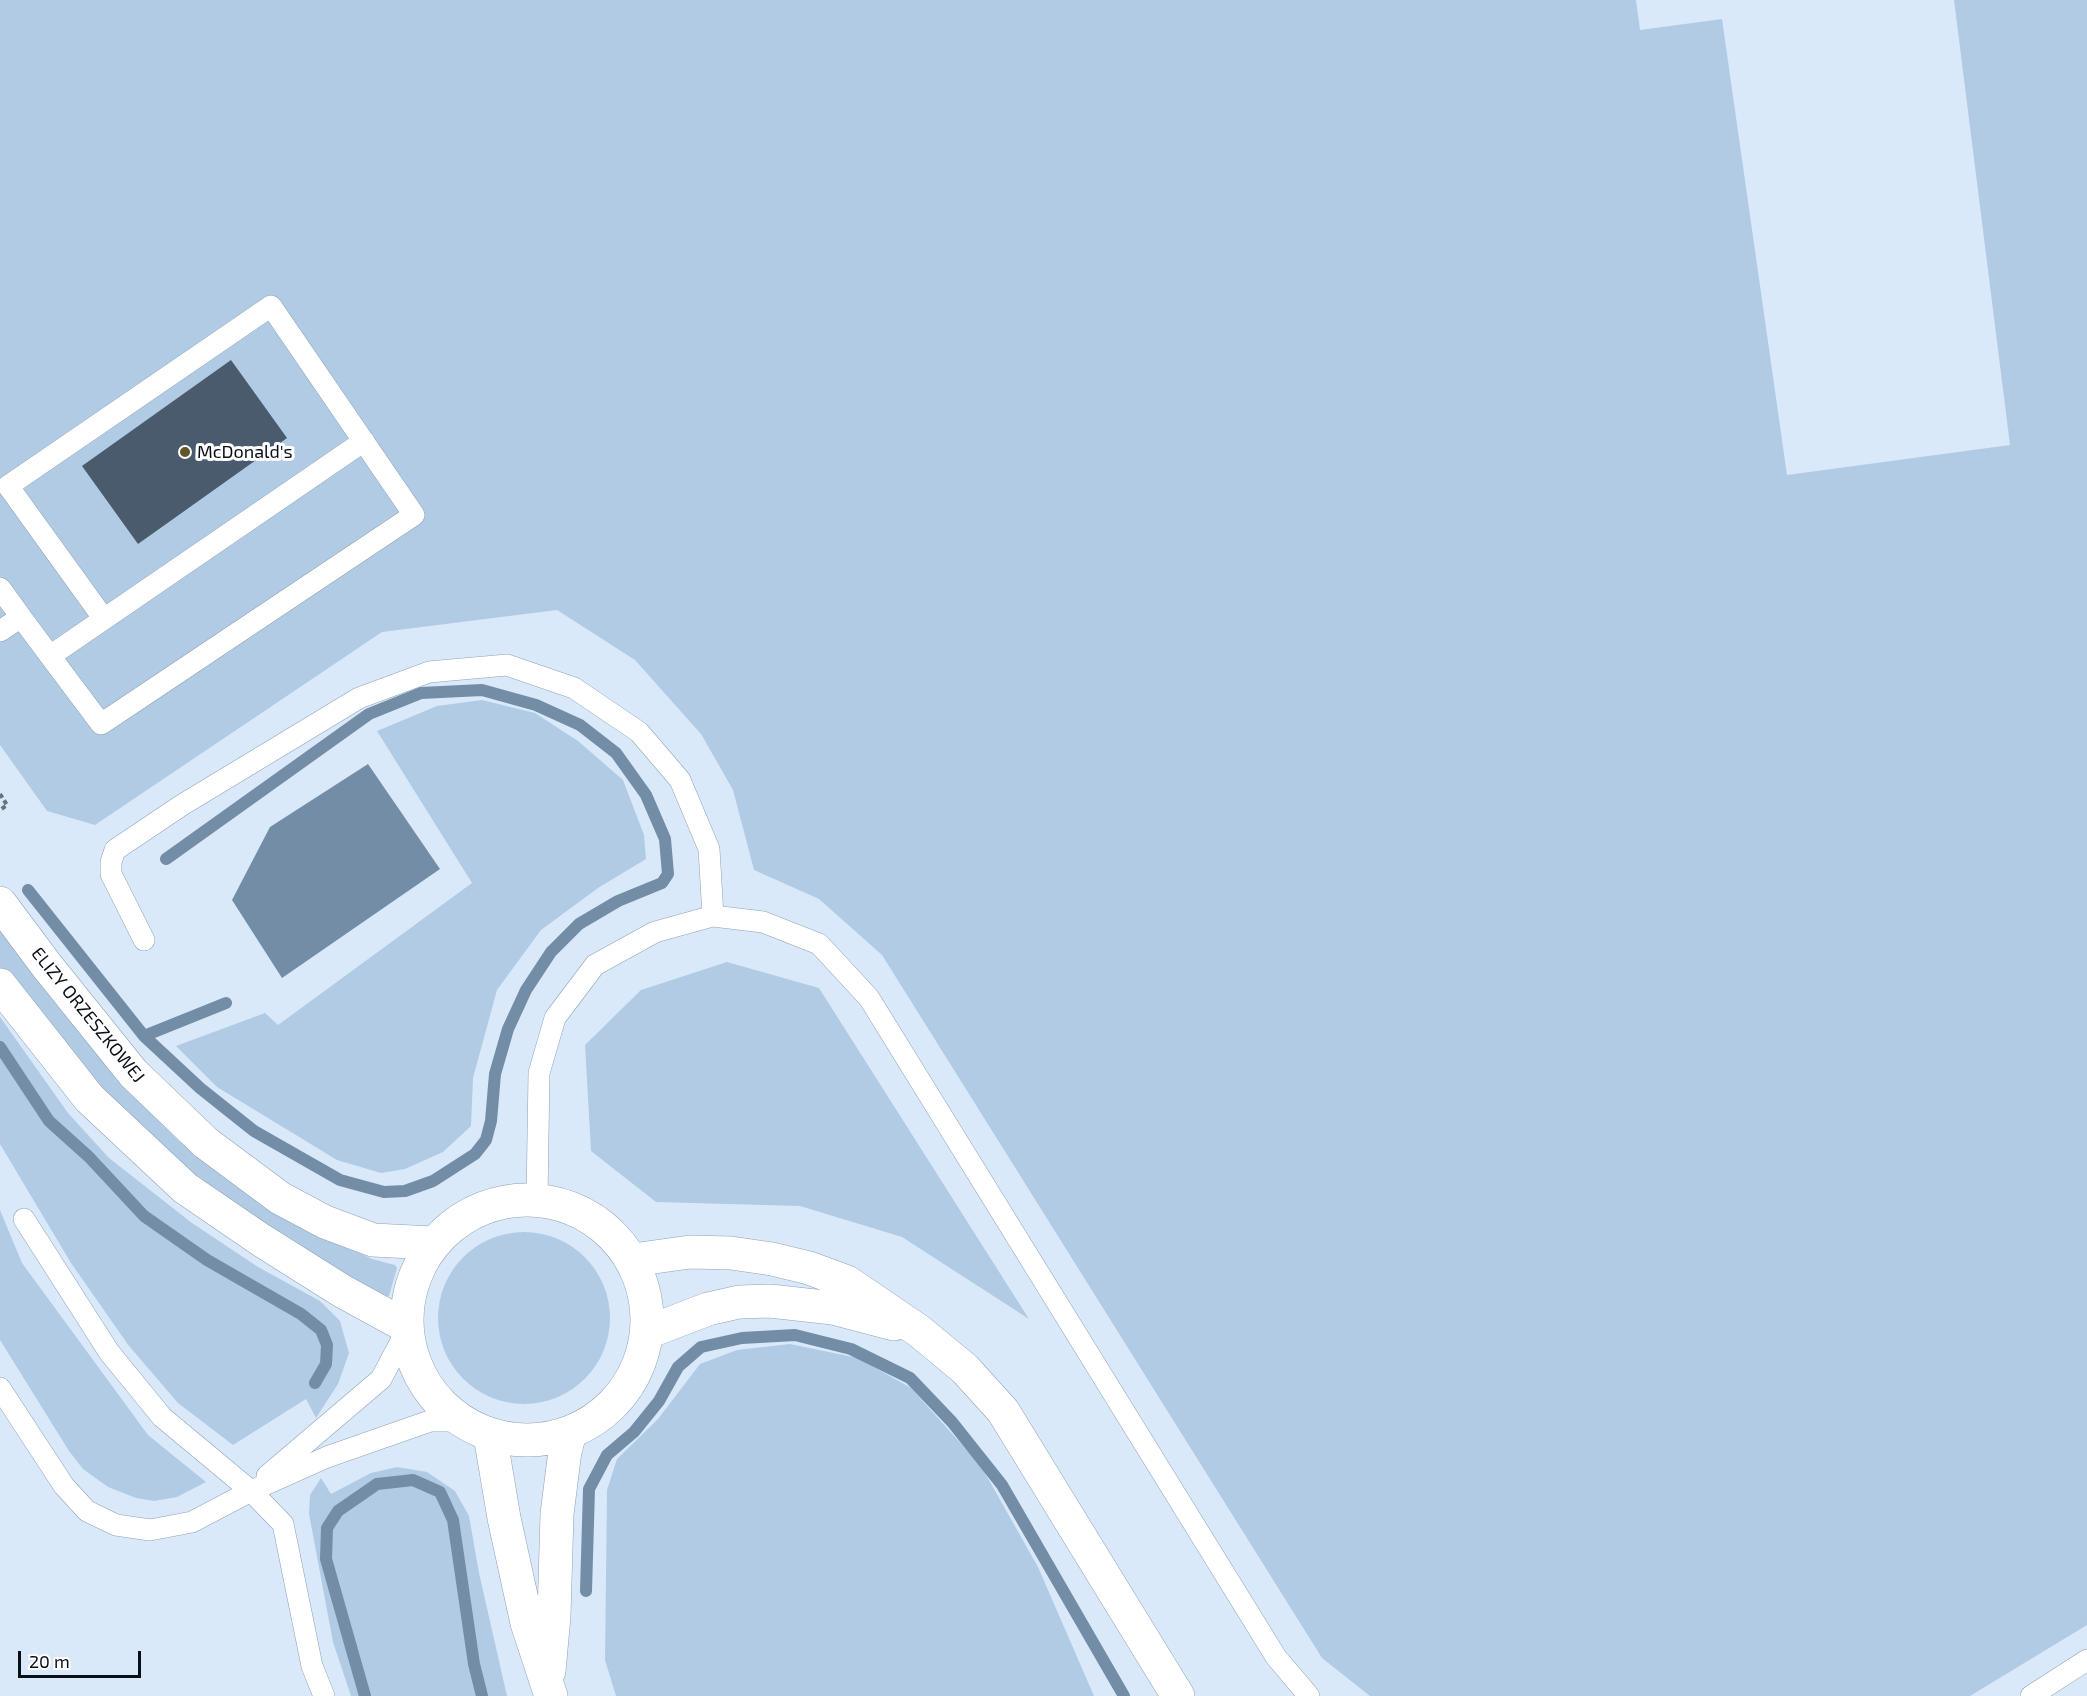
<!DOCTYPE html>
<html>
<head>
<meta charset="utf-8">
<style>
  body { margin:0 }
  #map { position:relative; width:2087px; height:1696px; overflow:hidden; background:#d9e9fa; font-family:"Exo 2",sans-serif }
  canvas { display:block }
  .scale { position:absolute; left:18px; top:1651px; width:123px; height:27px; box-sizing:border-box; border:3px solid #080f16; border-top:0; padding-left:8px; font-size:18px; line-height:21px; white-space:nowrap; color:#080f16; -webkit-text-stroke:4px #fff; paint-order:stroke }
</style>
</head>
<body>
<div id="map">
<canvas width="2087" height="1696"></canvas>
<div class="scale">20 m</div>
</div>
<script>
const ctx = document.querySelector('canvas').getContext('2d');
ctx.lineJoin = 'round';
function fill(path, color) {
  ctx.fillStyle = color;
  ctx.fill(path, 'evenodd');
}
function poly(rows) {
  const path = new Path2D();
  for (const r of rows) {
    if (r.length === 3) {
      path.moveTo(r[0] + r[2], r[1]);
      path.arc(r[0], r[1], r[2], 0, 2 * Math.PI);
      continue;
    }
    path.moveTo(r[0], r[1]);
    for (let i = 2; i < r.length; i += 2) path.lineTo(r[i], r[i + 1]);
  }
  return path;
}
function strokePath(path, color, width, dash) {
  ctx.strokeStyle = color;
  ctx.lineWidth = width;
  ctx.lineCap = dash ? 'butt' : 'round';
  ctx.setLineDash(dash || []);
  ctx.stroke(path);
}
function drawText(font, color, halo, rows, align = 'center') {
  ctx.font = font + ' "Exo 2",sans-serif';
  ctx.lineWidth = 6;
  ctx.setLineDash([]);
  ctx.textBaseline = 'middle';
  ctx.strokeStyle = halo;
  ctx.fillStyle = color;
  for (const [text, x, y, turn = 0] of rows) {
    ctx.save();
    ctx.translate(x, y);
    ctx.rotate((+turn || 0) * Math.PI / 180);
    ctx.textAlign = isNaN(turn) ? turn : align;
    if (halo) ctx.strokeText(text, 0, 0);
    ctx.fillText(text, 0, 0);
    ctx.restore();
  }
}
const green = poly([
  [0,0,1636,0,1640,30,1722,19,1787,475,2010,445,1954,0,2087,0,2087,1625,1970,1696,1370,1696,1322,1658,882,955,819,899,754,870,733,790,701,734,635,660,557,610,382,632,95,825,47,811,0,745],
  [482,700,535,713,578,741,623,780,644,835,646,859,598,888,541,930,497,990,473,1078,471,1126,443,1152,405,1169,381,1173,337,1160,217,1087,176,1046,265,1013,278,1025,472,883,377,731,437,706],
  [0,928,58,1007,116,1077,179,1141,250,1195,316,1232,372,1259,395,1265,397,1268,389,1296,385,1297,304,1256,162,1159,0,969],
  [727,962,819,988,1029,1319,902,1237,800,1206,656,1202,591,1151,585,1045,641,990],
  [0,1017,68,1113,109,1158,192,1223,258,1267,320,1301,340,1321,349,1353,338,1384,316,1418,306,1399,233,1445,178,1403,129,1346,71,1263,0,1144],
  [0,1210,22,1263,148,1435,206,1482,177,1497,154,1501,136,1498,108,1487,83,1469,69,1451,0,1340],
  [524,1318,86],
  [790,1344,858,1358,911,1388,981,1466,1038,1567,1094,1696,616,1696,605,1660,607,1490,617,1459,658,1419,700,1364,737,1350],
  [397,1467,427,1472,455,1491,469,1516,479,1573,507,1696,351,1696,333,1642,309,1514,310,1495,321,1478,331,1494,371,1473]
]);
const water = poly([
  [368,764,440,869,282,978,232,900,270,827]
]);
const stream = poly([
  [28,890,144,1036,200,1088,254,1131,340,1180,384,1192,405,1191,433,1181,475,1154,486,1140,491,1121,495,1074,508,1029,526,990,551,952,579,924,618,901,662,883,668,874,665,839,646,795,616,753,580,725,536,705,482,690,421,693,369,714,166,859],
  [144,1036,226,1003],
  [0,1047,49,1121,89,1157,144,1216,207,1260,301,1314,321,1330,327,1345,326,1364,315,1383],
  [586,1591,589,1489,607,1455,634,1432,659,1401,678,1367,701,1347,742,1338,795,1335,851,1349,910,1378,952,1422,1002,1485,1124,1696],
  [365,1696,326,1559,327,1528,338,1511,377,1484,413,1480,440,1492,453,1520,474,1664,482,1696]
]);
const building = poly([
  [231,360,287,438,138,544,82,466]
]);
const path = poly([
  [0,794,7,805,0,810]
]);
const lane = poly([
  [0,588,21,617,0,631],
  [21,617,50,656,101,724,414,515,271,306,8,486,104,619,50,656],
  [104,619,364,441],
  [144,940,111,874,111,862,115,850,182,805,359,698,429,672,507,665,574,688,639,732,680,780,709,849,713,916],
  [537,1199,539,1073,555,1018,595,965,655,932,713,916,763,922,819,944,869,998,1276,1657,1309,1696],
  [24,1219,109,1352,162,1417,251,1491,283,1524,312,1666,324,1696],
  [0,1388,64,1486,87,1511,116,1525,150,1530,192,1522,251,1491,327,1457,430,1421,461,1421],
  [267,1476,381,1379,407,1330],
  [2031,1696,2087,1660]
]);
const secondary = poly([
  [0,903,47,966,133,1073,206,1143,280,1198,325,1222,373,1240,433,1243],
  [0,985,89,1098,185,1188,261,1240,342,1291,406,1326],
  [527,1320,120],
  [490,1435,504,1518,527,1623,551,1696],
  [549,1671,554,1616,557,1514,565,1451,570,1433]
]);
const highway = poly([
  [633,1260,690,1252,731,1253,772,1259,809,1268,847,1282,919,1331,965,1369,1003,1411,1178,1696],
  [648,1332,708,1309,739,1302,770,1301,833,1308,894,1324]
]);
const markers = [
  [185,452,6,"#615724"]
];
const poiNames = [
  ["McDonald's",197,452]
];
const streetNames = [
  ["ELIZY ORZESZKOWEJ",88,1015,51]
];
fill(green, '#b1cbe5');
fill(water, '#738da7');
strokePath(stream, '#738da7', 12);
fill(building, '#495b6c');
strokePath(lane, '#8ea1b5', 22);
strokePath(secondary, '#8ea1b5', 34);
strokePath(highway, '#8ea1b5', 34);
strokePath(path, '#67727d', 4, [4.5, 3]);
strokePath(lane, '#fff', 21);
strokePath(secondary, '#fff', 33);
strokePath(highway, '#fff', 33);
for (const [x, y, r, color] of markers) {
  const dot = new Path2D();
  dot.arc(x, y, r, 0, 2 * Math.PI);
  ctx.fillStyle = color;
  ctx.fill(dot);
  strokePath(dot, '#fff', 2);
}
drawText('18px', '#080f16', '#fff', poiNames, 'left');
drawText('18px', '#080f16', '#fff', streetNames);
</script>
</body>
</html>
